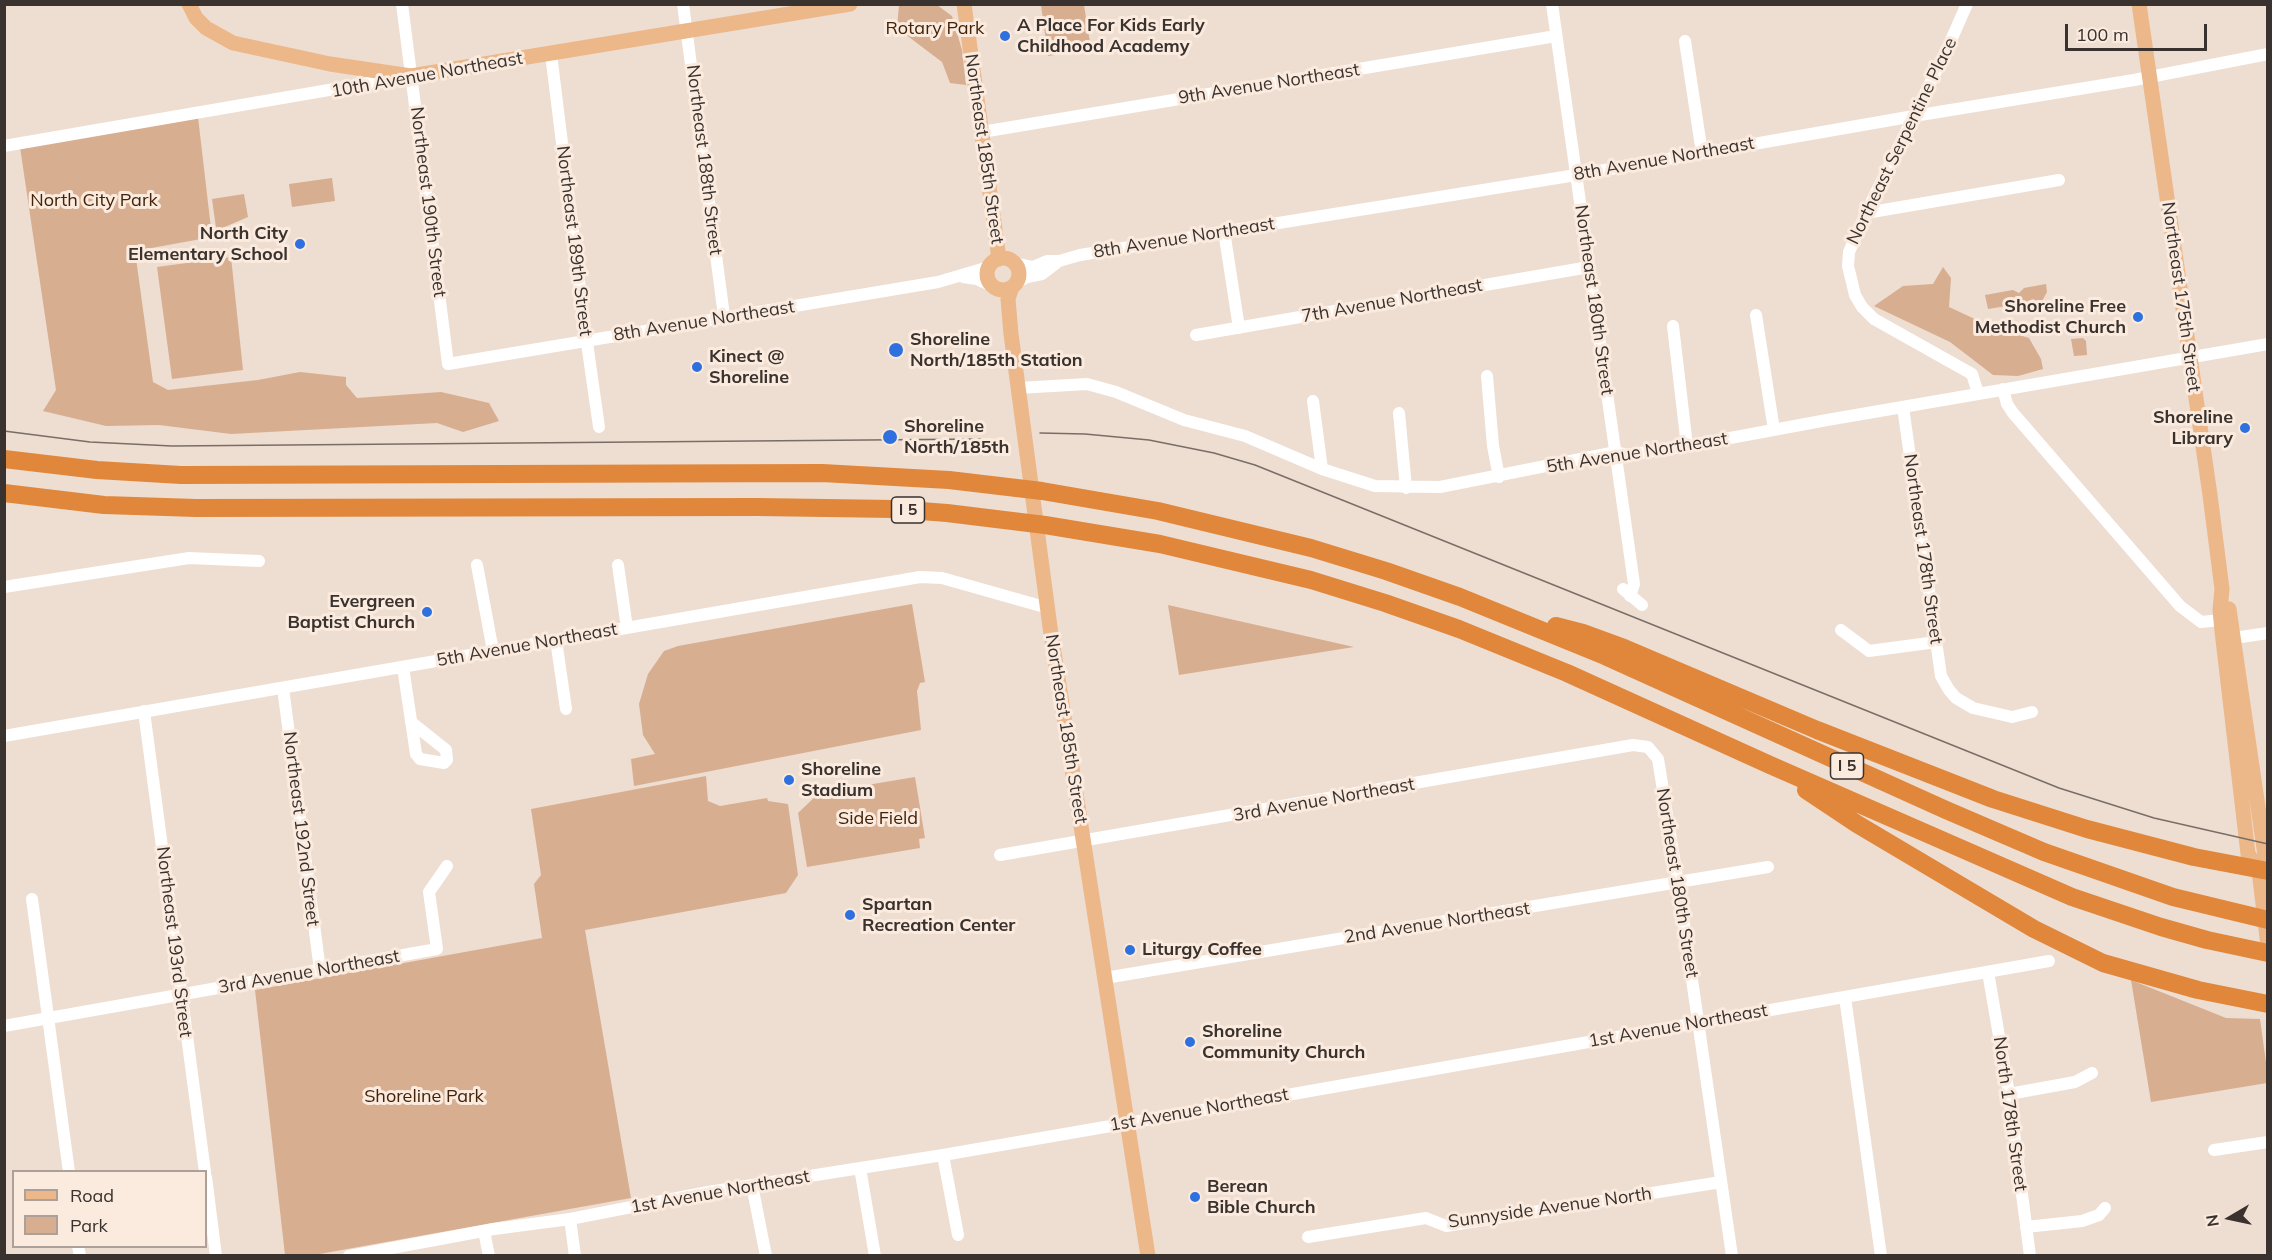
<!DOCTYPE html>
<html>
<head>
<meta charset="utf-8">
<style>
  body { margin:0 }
  #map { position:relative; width:2272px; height:1260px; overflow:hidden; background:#eeddd1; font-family:Mulish,sans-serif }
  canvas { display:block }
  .frame { position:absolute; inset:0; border:6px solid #39322e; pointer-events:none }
  .legend { position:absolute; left:12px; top:1170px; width:195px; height:78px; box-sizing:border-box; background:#fbeade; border:2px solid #ada098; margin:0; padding:8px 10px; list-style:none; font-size:18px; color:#39322e }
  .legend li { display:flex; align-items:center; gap:12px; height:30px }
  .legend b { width:30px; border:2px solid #ada098 }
  .north { position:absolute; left:2200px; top:1188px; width:60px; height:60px; -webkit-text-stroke:4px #fbeade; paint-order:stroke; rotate:261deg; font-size:16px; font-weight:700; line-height:24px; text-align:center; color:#39322e }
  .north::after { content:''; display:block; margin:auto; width:21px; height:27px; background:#39322e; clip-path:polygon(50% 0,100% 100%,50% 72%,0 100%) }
  .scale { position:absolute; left:2065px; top:24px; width:142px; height:27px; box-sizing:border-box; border:3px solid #39322e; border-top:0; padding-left:8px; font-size:18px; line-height:21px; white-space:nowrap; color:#39322e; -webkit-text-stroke:4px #fbeade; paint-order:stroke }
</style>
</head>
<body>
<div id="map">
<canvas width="2272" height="1260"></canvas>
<div class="frame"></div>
<ul class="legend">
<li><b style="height:8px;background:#ecb789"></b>Road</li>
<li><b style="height:16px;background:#d8ae90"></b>Park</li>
</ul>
<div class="north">N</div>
<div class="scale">100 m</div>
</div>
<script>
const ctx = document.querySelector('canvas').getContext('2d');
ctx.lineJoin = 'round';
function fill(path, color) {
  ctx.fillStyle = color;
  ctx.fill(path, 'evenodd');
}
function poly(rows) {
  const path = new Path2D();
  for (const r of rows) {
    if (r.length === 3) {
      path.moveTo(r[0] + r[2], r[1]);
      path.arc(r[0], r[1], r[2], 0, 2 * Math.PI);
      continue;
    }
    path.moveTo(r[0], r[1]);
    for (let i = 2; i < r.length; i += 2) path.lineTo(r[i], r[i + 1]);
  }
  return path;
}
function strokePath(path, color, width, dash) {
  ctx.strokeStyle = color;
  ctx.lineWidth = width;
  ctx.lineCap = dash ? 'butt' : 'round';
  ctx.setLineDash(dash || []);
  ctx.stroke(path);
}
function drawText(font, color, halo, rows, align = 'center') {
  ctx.font = font + ' Mulish,sans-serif';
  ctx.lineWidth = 6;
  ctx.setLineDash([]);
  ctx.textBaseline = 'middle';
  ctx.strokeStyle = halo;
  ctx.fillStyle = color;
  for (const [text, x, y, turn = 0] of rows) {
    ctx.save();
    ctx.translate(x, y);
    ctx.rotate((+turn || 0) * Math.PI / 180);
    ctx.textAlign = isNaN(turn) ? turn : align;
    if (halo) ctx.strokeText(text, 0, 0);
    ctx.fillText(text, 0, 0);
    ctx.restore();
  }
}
const green = poly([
  [899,5,937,5,952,16,962,50,966,85,950,83,942,62,897,28],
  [1041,5,1084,5,1091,49,1048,56],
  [198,117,212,237,135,251,153,382,168,390,258,380,300,372,346,377,346,385,357,398,441,392,489,403,499,421,463,432,437,423,231,434,159,425,106,426,43,411,56,390,20,147],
  [332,178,335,201,292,207,289,184],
  [244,194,248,217,220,229,216,228,212,199],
  [231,257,243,370,172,379,157,267],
  [1943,267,1951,278,1949,307,1992,327,2029,338,2041,359,2043,369,2018,376,1993,375,1950,342,1874,306,1903,286,1933,284],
  [2046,284,2047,292,2041,303,2033,299,2025,303,1988,309,1985,295,2013,290,2019,293,2024,288],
  [2083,338,2086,341,2087,355,2074,356,2071,339],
  [912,604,925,682,920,683,917,691,921,730,634,786,631,759,655,754,643,735,639,704,648,674,664,651,678,646],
  [1168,605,1354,647,1179,675],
  [706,776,708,801,720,806,767,798,768,801,788,804,798,875,786,893,585,930,631,1198,314,1255,285,1255,255,990,542,938,534,884,541,875,531,809],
  [915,777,925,838,919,839,920,848,807,867,798,813,819,793],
  [2131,980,2226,1018,2260,1019,2267,1070,2267,1083,2151,1102]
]);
const minor = poly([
  [402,4,448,364,938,282,989,267],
  [683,4,724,316],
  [1552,4,1634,584,1630,596],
  [1967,4,1948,47,1866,213,1849,252,1848,266,1855,295,1862,307,1874,319,1972,374,1978,393],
  [1685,41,1702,153],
  [551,54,585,329,599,427],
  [982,132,1556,36],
  [4,146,404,77],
  [1866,213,2059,180],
  [1224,231,1239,328],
  [1014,263,1033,267,1047,261,1059,261,1080,255,1576,175,1914,116,2134,80,2268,54],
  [963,277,977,279,990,285],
  [1016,283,1027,277,1042,274,1059,261],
  [1756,315,1774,430],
  [1673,326,1687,446],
  [1196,335,1589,267],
  [1487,376,1493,446,1499,477],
  [1018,388,1087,384,1116,392,1184,420,1245,436,1322,469,1375,486,1440,487,1616,452,1627,455,1687,446,1827,420,2268,344],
  [2003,389,2007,404,2013,413,2180,606,2201,622,2221,620],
  [1313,401,1322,469],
  [1903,407,1941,676,1949,690,1956,698,1973,708,2012,717,2032,712],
  [1399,413,1406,488],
  [477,565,493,651],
  [618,565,627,628],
  [4,587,189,558,259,561],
  [1623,589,1642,605],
  [1841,630,1869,651,1936,642],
  [2234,638,2268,633],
  [556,640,566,709],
  [403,667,416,754,420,759,444,763,447,760,446,750,411,722],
  [283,688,320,970],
  [144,711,205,1172],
  [4,736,920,577,942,578,1048,608],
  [1000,855,1633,745,1648,747,1658,759,1678,883,1732,1256],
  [32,899,69,1172],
  [1988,972,2009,1094,2030,1256],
  [1105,978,1768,867],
  [1845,997,1881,1256],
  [4,1026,437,949,429,892,447,866],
  [2009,1094,2075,1082,2092,1073],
  [2214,1150,2268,1142],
  [943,1155,958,1235],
  [860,1168,875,1256],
  [206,1177,216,1256],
  [752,1185,766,1256],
  [570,1219,575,1256],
  [2026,1227,2082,1221,2099,1215,2105,1208],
  [484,1231,489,1256],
  [1308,1237,1426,1218,1446,1226,1721,1182],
  [78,1246,80,1256],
  [349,1256,494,1229,570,1219,708,1192,943,1155,1128,1123,2049,961]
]);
const major = poly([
  [189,4,196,18,206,28,233,43,330,64,411,76,850,4],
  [964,4,999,259],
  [2139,4,2210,495,2222,589,2220,610,2222,631,2248,854,2259,870,2268,946],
  [1003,274,16],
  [1012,287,1008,299,1011,334,1050,627,1148,1256],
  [2229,609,2265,855,2259,870]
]);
const highway = poly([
  [4,459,97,470,181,475,822,473,949,480,1042,491,1158,511,1311,548,1386,571,1460,597,1605,656,1946,810,2044,852,2173,897,2268,920],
  [4,493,104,505,196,508,757,507,894,509,947,513,1045,525,1160,544,1311,580,1385,603,1459,629,1567,673,1770,765,2072,897,2161,927,2207,940,2268,953],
  [1556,626,1583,633,1624,648,1817,730,1993,799,2087,829,2194,857,2268,871],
  [1806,790,1857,824,2034,929,2103,963,2198,990,2268,1004]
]);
const tram = poly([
  [4,431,90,442,172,446,983,439],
  [1040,433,1085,434,1149,440,1214,453,1255,465,2059,788,2154,818,2268,844]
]);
const markers = [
  [1005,36,6,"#2e70dd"],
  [300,244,6,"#2e70dd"],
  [2138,317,6,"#2e70dd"],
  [896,350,8,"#2e70dd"],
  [697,367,6,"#2e70dd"],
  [2245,428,6,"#2e70dd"],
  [890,437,8,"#2e70dd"],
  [427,612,6,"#2e70dd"],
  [789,780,6,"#2e70dd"],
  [850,915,6,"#2e70dd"],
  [1130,950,6,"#2e70dd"],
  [1190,1042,6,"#2e70dd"],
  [1195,1197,6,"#2e70dd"]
];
const shields = [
  [908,510,33],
  [1847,766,33]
];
const shieldNames = [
  ["I 5",908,510],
  ["I 5",1847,766]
];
const poiNames = [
  ["A Place For Kids Early",1017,26],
  ["Childhood Academy",1017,47],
  ["North City",288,234,"right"],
  ["Elementary School",288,255,"right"],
  ["Shoreline Free",2126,307,"right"],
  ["Methodist Church",2126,328,"right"],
  ["Shoreline",910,340],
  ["North/185th Station",910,361],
  ["Kinect @",709,357],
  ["Shoreline",709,378],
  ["Shoreline",2233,418,"right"],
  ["Library",2233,439,"right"],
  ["Shoreline",904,427],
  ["North/185th",904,448],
  ["Evergreen",415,602,"right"],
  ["Baptist Church",415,623,"right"],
  ["Shoreline",801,770],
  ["Stadium",801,791],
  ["Spartan",862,905],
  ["Recreation Center",862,926],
  ["Liturgy Coffee",1142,950],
  ["Shoreline",1202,1032],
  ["Community Church",1202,1053],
  ["Berean",1207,1187],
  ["Bible Church",1207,1208]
];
const parkNames = [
  ["Rotary Park",935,29],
  ["North City Park",94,201],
  ["Side Field",878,819],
  ["Shoreline Park",424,1097]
];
const streetNames = [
  ["10th Avenue Northeast",427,75,-10],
  ["9th Avenue Northeast",1269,84,-9],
  ["Northeast Serpentine Place",1902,141,-64],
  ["Northeast 185th Street",984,149,82],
  ["8th Avenue Northeast",1664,159,-10],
  ["Northeast 188th Street",704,160,83],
  ["Northeast 190th Street",428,202,83],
  ["8th Avenue Northeast",1184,238,-9],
  ["Northeast 189th Street",574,241,83],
  ["Northeast 175th Street",2181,297,82],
  ["Northeast 180th Street",1594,300,82],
  ["7th Avenue Northeast",1392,301,-10],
  ["8th Avenue Northeast",704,321,-9],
  ["5th Avenue Northeast",1637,453,-9],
  ["Northeast 178th Street",1923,549,82],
  ["5th Avenue Northeast",527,645,-10],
  ["Northeast 185th Street",1066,729,81],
  ["3rd Avenue Northeast",1324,800,-10],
  ["Northeast 192nd Street",301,829,83],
  ["Northeast 180th Street",1677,883,81],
  ["2nd Avenue Northeast",1437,923,-9],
  ["Northeast 193rd Street",174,942,83],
  ["3rd Avenue Northeast",309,972,-10],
  ["1st Avenue Northeast",1678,1026,-10],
  ["1st Avenue Northeast",1199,1110,-10],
  ["North 178th Street",2010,1114,82],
  ["1st Avenue Northeast",720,1192,-10],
  ["Sunnyside Avenue North",1550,1208,-8]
];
fill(green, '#d8ae90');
strokePath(minor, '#fff', 12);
strokePath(major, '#ecb789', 15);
strokePath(highway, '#e0873b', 18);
strokePath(tram, '#796e67', 1.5);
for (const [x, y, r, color] of markers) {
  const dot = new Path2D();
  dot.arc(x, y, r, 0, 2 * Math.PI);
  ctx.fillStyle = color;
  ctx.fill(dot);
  strokePath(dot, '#fbeade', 2);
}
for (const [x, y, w] of shields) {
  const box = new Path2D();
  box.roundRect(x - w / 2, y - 13, w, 26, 4.5);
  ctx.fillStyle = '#fbeade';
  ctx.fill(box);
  strokePath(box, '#39322e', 1.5);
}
drawText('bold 16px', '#39322e', null, shieldNames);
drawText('bold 18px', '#39322e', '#fbeade', poiNames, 'left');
drawText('18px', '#422309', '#fbeade', parkNames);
drawText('18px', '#39322e', '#fbeade', streetNames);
</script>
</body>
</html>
